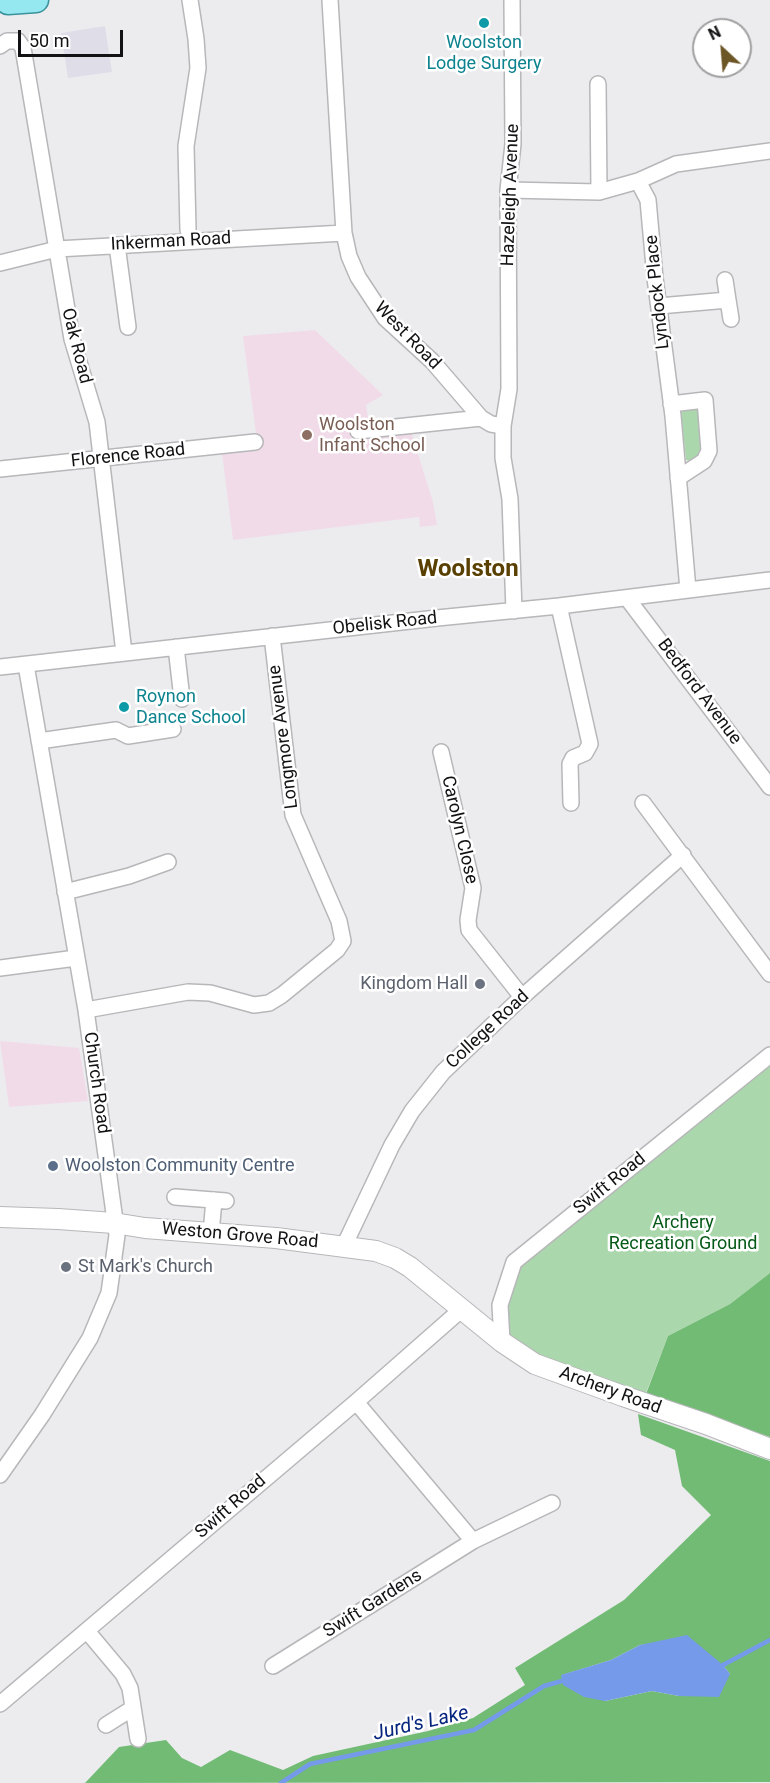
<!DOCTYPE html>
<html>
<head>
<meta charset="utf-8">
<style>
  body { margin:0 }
  #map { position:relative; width:770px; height:1783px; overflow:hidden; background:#ececef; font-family:Roboto,sans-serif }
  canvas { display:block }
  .north { position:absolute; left:692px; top:18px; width:60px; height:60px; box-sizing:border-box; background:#fff; border:2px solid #a0a0a1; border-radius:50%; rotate:334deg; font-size:16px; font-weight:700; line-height:24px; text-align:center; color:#121113 }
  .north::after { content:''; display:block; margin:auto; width:21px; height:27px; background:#6d5626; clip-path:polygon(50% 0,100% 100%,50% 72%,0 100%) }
  .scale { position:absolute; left:18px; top:30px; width:105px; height:27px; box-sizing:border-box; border:3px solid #121113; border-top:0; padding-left:8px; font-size:18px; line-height:21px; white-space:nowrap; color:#121113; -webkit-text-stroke:4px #fff; paint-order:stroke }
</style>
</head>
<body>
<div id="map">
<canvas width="770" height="1783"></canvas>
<div class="north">N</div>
<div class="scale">50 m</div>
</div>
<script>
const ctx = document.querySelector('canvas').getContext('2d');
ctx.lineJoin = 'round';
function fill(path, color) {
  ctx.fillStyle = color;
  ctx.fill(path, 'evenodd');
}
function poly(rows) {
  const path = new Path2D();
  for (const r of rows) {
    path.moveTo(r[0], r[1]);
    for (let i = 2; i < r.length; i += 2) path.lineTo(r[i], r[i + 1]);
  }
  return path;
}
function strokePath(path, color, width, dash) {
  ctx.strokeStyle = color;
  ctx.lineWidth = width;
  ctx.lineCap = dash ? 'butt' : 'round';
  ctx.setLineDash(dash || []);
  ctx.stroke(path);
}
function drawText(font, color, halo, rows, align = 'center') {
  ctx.font = font + ' Roboto,sans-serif';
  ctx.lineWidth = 5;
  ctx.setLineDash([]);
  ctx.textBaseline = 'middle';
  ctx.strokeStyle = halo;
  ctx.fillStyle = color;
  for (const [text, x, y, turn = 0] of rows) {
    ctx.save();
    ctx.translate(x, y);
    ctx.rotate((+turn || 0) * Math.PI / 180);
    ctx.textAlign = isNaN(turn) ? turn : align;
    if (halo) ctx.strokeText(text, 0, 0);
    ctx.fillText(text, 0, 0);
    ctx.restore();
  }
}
const built = poly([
  [105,26,112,72,68,78,61,33]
]);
const education = poly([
  [315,330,383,395,366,405,368,418,366,422,356,423,358,438,411,432,433,502,437,525,420,527,419,517,233,540,222,453,258,448,243,336],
  [0,1041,79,1048,88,1101,9,1107]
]);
const green = poly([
  [691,409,699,410,703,449,699,457,690,461,686,460,681,412],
  [770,1057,770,1273,730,1304,668,1336,642,1403,502,1342,500,1305,514,1262]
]);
const forest = poly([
  [770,1273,770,1437,646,1394,668,1336,730,1304],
  [638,1414,770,1461,770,1782,85,1783,119,1747,166,1740,182,1758,201,1767,230,1750,283,1770,313,1756,428,1731,473,1718,525,1685,515,1668,624,1600,711,1515,682,1486,675,1450,641,1435],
  [650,1644,723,1665,730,1674,679,1696,652,1691,605,1701,562,1675,611,1660,640,1645]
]);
const water = poly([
  [687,1635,723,1665,730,1674,719,1697,679,1696,652,1691,605,1701,584,1697,563,1685,561,1675,611,1660,640,1645]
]);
const stream = poly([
  [723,1665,770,1640],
  [281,1783,310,1764,474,1730,544,1686,562,1681]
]);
const minor = poly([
  [330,0,344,233,349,256,358,277,385,318,432,361,481,418,491,424,503,426],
  [512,0,513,144,508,190,509,389,503,426,503,458,510,499,514,611],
  [0,46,7,41,18,41,23,48,72,339,97,422,124,653],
  [598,84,599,192],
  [638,181,648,200,655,278,673,416,688,590],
  [508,190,599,192,638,181,676,164,770,151],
  [188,230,186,146,198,68,196,39,190,0],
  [117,245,128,327],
  [0,263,57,249,344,233],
  [725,280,728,300],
  [659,306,728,300,731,319],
  [671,404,705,400,709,451,704,461,678,478],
  [358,431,481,418],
  [0,469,255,442],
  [627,598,770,787],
  [559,606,590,744,585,753,573,758,570,764,571,803],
  [176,647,182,699],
  [0,667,437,618,559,606,770,580],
  [39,741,116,730,128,736,173,729],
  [441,752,473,888,468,920,469,930,522,997],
  [643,803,770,974],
  [65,892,129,876,168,862],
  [0,968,76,958],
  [86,1010,188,992,210,993,254,1005,269,1003,282,995,337,950,343,941,339,921,293,815,272,636],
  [175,1197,226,1201],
  [211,1233,214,1200],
  [344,1246,392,1145,412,1111,443,1072,522,997,683,855],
  [502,1342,500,1305,514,1262,770,1055],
  [356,1402,473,1541],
  [0,1475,42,1415,90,1338,109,1293,117,1235,86,1010,26,665],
  [87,1631,123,1674,130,1688,138,1739],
  [273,1666,473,1541,552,1503],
  [0,1704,356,1402,462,1309],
  [106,1725,133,1708]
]);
const tertiary = poly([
  [0,1217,58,1219,114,1223,145,1228,276,1238,376,1251,395,1258,410,1267,502,1342,535,1364,623,1396,706,1424,770,1449]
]);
const primary = poly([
  [8,2,36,0]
]);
const markers = [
  [484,23,6,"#0f9aa8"],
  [307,435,6,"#8d6e63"],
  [124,707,6,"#0f9aa8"],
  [480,984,6,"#6b7280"],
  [53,1166,6,"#5c6f8a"],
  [66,1267,6,"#6b7280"]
];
const cultureNames = [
  ["Woolston",484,43],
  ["Lodge Surgery",484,64],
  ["Roynon",136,697,"left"],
  ["Dance School",136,718,"left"]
];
const streetNames = [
  ["Hazeleigh Avenue",511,195,-88],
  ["Inkerman Road",171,242,-3],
  ["Lyndock Place",658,292,-96],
  ["West Road",407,336,46],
  ["Oak Road",76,346,76],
  ["Florence Road",128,456,-6],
  ["Obelisk Road",385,624,-6],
  ["Bedford Avenue",699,692,53],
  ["Longmore Avenue",284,737,-97],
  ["Carolyn Close",459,830,77],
  ["College Road",488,1030,-43],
  ["Church Road",96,1083,82],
  ["Swift Road",610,1184,-39],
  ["Weston Grove Road",240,1236,5],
  ["Archery Road",610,1391,20],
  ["Swift Road",231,1507,-41],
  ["Swift Gardens",373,1604,-32]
];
const educationNames = [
  ["Woolston",319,425],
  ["Infant School",319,446]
];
const worshipNames = [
  ["Kingdom Hall",468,984],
  ["St Mark's Church",78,1267,"left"]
];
const serviceNames = [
  ["Woolston Community Centre",65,1166]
];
const parkNames = [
  ["Archery",683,1223],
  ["Recreation Ground",683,1244]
];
const waterNames = [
  ["Jurd's Lake",421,1724,-13]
];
const districtNames = [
  ["Woolston",468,570]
];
fill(built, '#dfdee8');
fill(education, '#f1dbe9');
fill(green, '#aad7ab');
fill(forest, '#72bb75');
fill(water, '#759ae9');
strokePath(stream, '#759ae9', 4.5);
strokePath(minor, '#b7b7ba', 18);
strokePath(tertiary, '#b7b7ba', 22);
strokePath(primary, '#3a929c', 27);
strokePath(minor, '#fff', 15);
strokePath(tertiary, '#fff', 20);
strokePath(primary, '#95e8f0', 24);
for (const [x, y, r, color] of markers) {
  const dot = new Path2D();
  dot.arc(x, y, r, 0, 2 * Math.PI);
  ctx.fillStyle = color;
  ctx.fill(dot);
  strokePath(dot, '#fff', 2);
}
drawText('18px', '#0d838f', '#fff', cultureNames);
drawText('18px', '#121113', '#fff', streetNames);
drawText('18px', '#785e54', '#fff', educationNames, 'left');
drawText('18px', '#5b616d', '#fff', worshipNames, 'right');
drawText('18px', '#4e5e75', '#fff', serviceNames, 'left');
drawText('18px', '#055917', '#fff', parkNames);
drawText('italic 20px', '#06257e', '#fff', waterNames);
drawText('bold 24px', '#594000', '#fff', districtNames);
</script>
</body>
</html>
